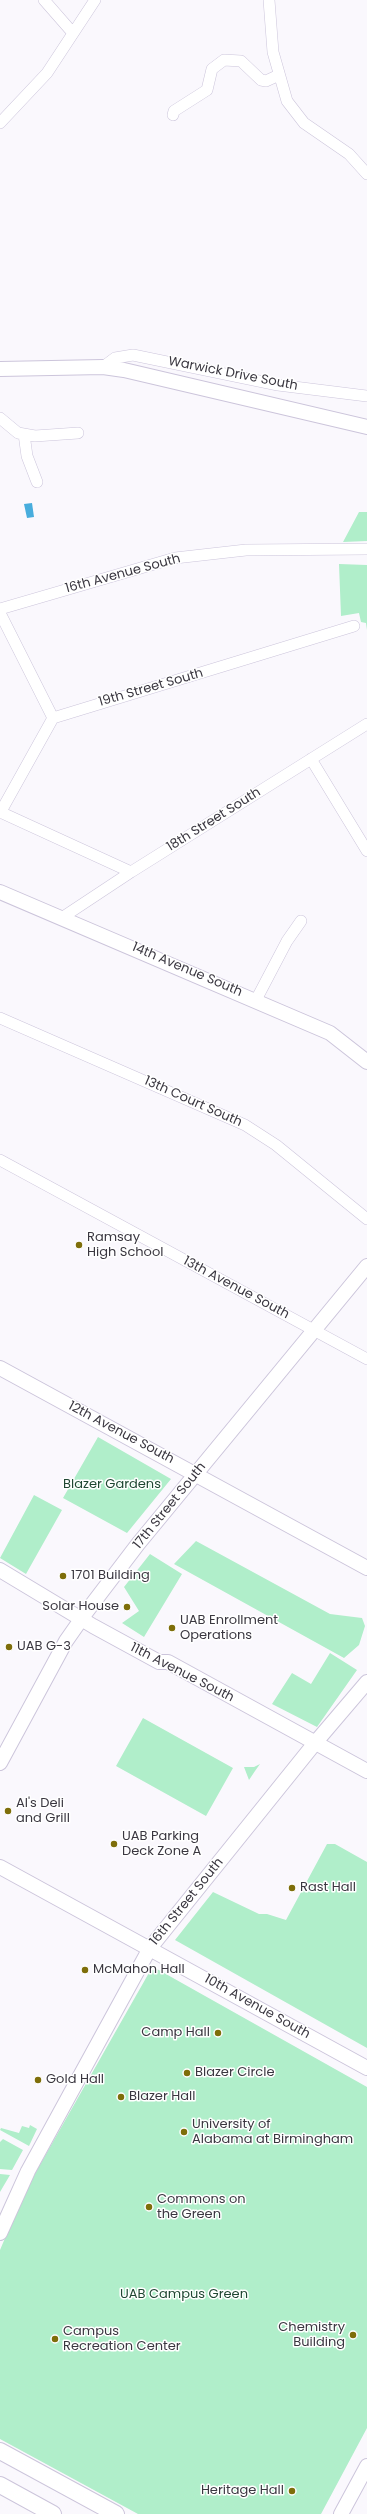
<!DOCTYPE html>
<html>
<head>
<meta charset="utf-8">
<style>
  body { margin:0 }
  canvas { display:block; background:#faf8fd }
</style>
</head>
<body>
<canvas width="367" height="2514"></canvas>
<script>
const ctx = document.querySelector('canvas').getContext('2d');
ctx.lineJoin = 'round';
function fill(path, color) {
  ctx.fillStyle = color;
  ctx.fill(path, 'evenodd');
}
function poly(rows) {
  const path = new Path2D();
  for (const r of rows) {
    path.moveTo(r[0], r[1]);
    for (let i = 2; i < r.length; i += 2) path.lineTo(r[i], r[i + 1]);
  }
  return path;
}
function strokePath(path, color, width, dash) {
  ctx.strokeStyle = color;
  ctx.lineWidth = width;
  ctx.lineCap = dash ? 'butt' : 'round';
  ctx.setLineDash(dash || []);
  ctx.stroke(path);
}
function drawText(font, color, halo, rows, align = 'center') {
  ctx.font = font + ' Poppins,sans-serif';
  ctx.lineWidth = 3;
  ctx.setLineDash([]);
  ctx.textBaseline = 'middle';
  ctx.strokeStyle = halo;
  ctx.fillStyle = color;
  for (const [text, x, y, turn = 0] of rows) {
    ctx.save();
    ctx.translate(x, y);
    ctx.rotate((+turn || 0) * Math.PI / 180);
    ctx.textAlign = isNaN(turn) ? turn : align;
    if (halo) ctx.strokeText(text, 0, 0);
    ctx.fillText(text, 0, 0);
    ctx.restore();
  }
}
const green = poly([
  [359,512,367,512,367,541,343,542],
  [339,564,367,565,367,630,366,623,361,622,359,613,341,616],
  [98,1437,171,1479,127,1533,63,1498],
  [34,1495,62,1510,26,1574,0,1558],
  [196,1541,330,1614,362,1618,365,1626,359,1645,344,1658,174,1564],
  [150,1554,182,1574,144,1637,122,1623,139,1611,124,1587],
  [330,1653,357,1670,317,1727,272,1704,292,1673,311,1684],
  [143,1718,233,1768,206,1816,116,1766],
  [260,1764,255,1771,249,1780,244,1767,254,1767],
  [327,1844,335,1844,367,1862,367,2048,175,1940,213,1892,259,1914,267,1914,286,1920],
  [157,1969,367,2087,367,2428,321,2514,138,2514,0,2439,0,2250,25,2191,150,1971],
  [30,2125,37,2129,29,2146,0,2130,1,2128,19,2133,22,2126,29,2128],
  [3,2139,23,2150,12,2170,0,2169,0,2142],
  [0,2174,10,2175,0,2192]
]);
const water = poly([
  [32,503,34,517,27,518,24,504]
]);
const minor = poly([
  [44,0,72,32],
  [269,0,273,52,287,101,304,123,349,154,367,174],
  [173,115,174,111,207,90,212,69,224,60,241,61,261,80,266,81,279,75],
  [0,123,47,73,95,0],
  [103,367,115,358,133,355,278,385,367,396],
  [0,418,18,433,35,436,78,433],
  [24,434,27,456,37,482],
  [0,609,175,558,246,550,367,549],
  [0,613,53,718],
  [311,759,367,851],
  [0,812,131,872],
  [0,813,53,718,354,626],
  [63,917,131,872,367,724],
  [256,1000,287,941,301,921],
  [0,1018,245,1125,276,1145,367,1219],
  [0,1160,367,1359]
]);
const tertiary = poly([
  [0,369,103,367,124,370,367,427],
  [0,892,330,1033,367,1062],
  [0,1368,367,1568],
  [0,1570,93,1626,159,1662,168,1662,367,1771],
  [0,1763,66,1641,87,1611,138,1544,367,1266],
  [0,1867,367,2068],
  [0,2233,28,2171,150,1948,315,1743,367,1682],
  [341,2514,367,2466]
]);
const secondary = poly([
  [0,2451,116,2514],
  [0,2485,53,2514]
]);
const markers = [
  [79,1245,4,"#7e6e0a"],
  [63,1576,4,"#7e6e0a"],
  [127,1607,4,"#7e6e0a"],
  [172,1628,4,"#7e6e0a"],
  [9,1647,4,"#7e6e0a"],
  [8,1811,4,"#7e6e0a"],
  [114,1844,4,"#7e6e0a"],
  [292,1888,4,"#7e6e0a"],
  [85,1970,4,"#7e6e0a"],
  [218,2033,4,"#7e6e0a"],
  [187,2073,4,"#7e6e0a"],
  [38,2080,4,"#7e6e0a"],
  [121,2097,4,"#7e6e0a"],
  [184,2132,4,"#7e6e0a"],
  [149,2207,4,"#7e6e0a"],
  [353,2335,4,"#7e6e0a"],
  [55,2339,4,"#7e6e0a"],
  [292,2491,4,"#7e6e0a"]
];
const streetNames = [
  ["Warwick Drive South",233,374,11],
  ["16th Avenue South",123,574,-15],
  ["19th Street South",151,688,-16],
  ["18th Street South",214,820,-32],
  ["14th Avenue South",187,970,23],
  ["13th Court South",193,1102,24],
  ["13th Avenue South",236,1288,28],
  ["12th Avenue South",121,1433,28],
  ["17th Street South",170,1506,-51],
  ["11th Avenue South",182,1673,27],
  ["16th Street South",187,1902,-51],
  ["10th Avenue South",257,2007,29]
];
const poiNames = [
  ["Ramsay",87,1238],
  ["High School",87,1253],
  ["1701 Building",71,1576],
  ["Solar House",119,1607,"right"],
  ["UAB Enrollment",180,1621],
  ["Operations",180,1636],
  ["UAB G-3",17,1647],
  ["Al's Deli",16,1804],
  ["and Grill",16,1819],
  ["UAB Parking",122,1837],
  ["Deck Zone A",122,1852],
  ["Rast Hall",300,1888],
  ["McMahon Hall",93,1970],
  ["Camp Hall",210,2033,"right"],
  ["Blazer Circle",195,2073],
  ["Gold Hall",46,2080],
  ["Blazer Hall",129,2097],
  ["University of",192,2125],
  ["Alabama at Birmingham",192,2140],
  ["Commons on",157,2200],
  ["the Green",157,2215],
  ["Chemistry",345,2328,"right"],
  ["Building",345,2343,"right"],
  ["Campus",63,2332],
  ["Recreation Center",63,2347],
  ["Heritage Hall",284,2491,"right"]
];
const parkNames = [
  ["Blazer Gardens",112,1485],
  ["UAB Campus Green",184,2295]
];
fill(green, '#b0eeca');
fill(water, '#48addd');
strokePath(minor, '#ccc5db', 12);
strokePath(tertiary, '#ccc5db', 16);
strokePath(secondary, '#ccc5db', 18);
strokePath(minor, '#fff', 11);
strokePath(tertiary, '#fff', 14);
strokePath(secondary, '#fff', 16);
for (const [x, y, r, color] of markers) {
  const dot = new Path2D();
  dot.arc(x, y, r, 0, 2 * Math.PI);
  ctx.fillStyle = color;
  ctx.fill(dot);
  strokePath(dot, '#fff', 1.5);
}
drawText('13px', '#3a3740', '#fff', streetNames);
drawText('13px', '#3a3740', '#fff', poiNames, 'left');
drawText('13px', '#1f4732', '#fff', parkNames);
</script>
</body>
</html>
